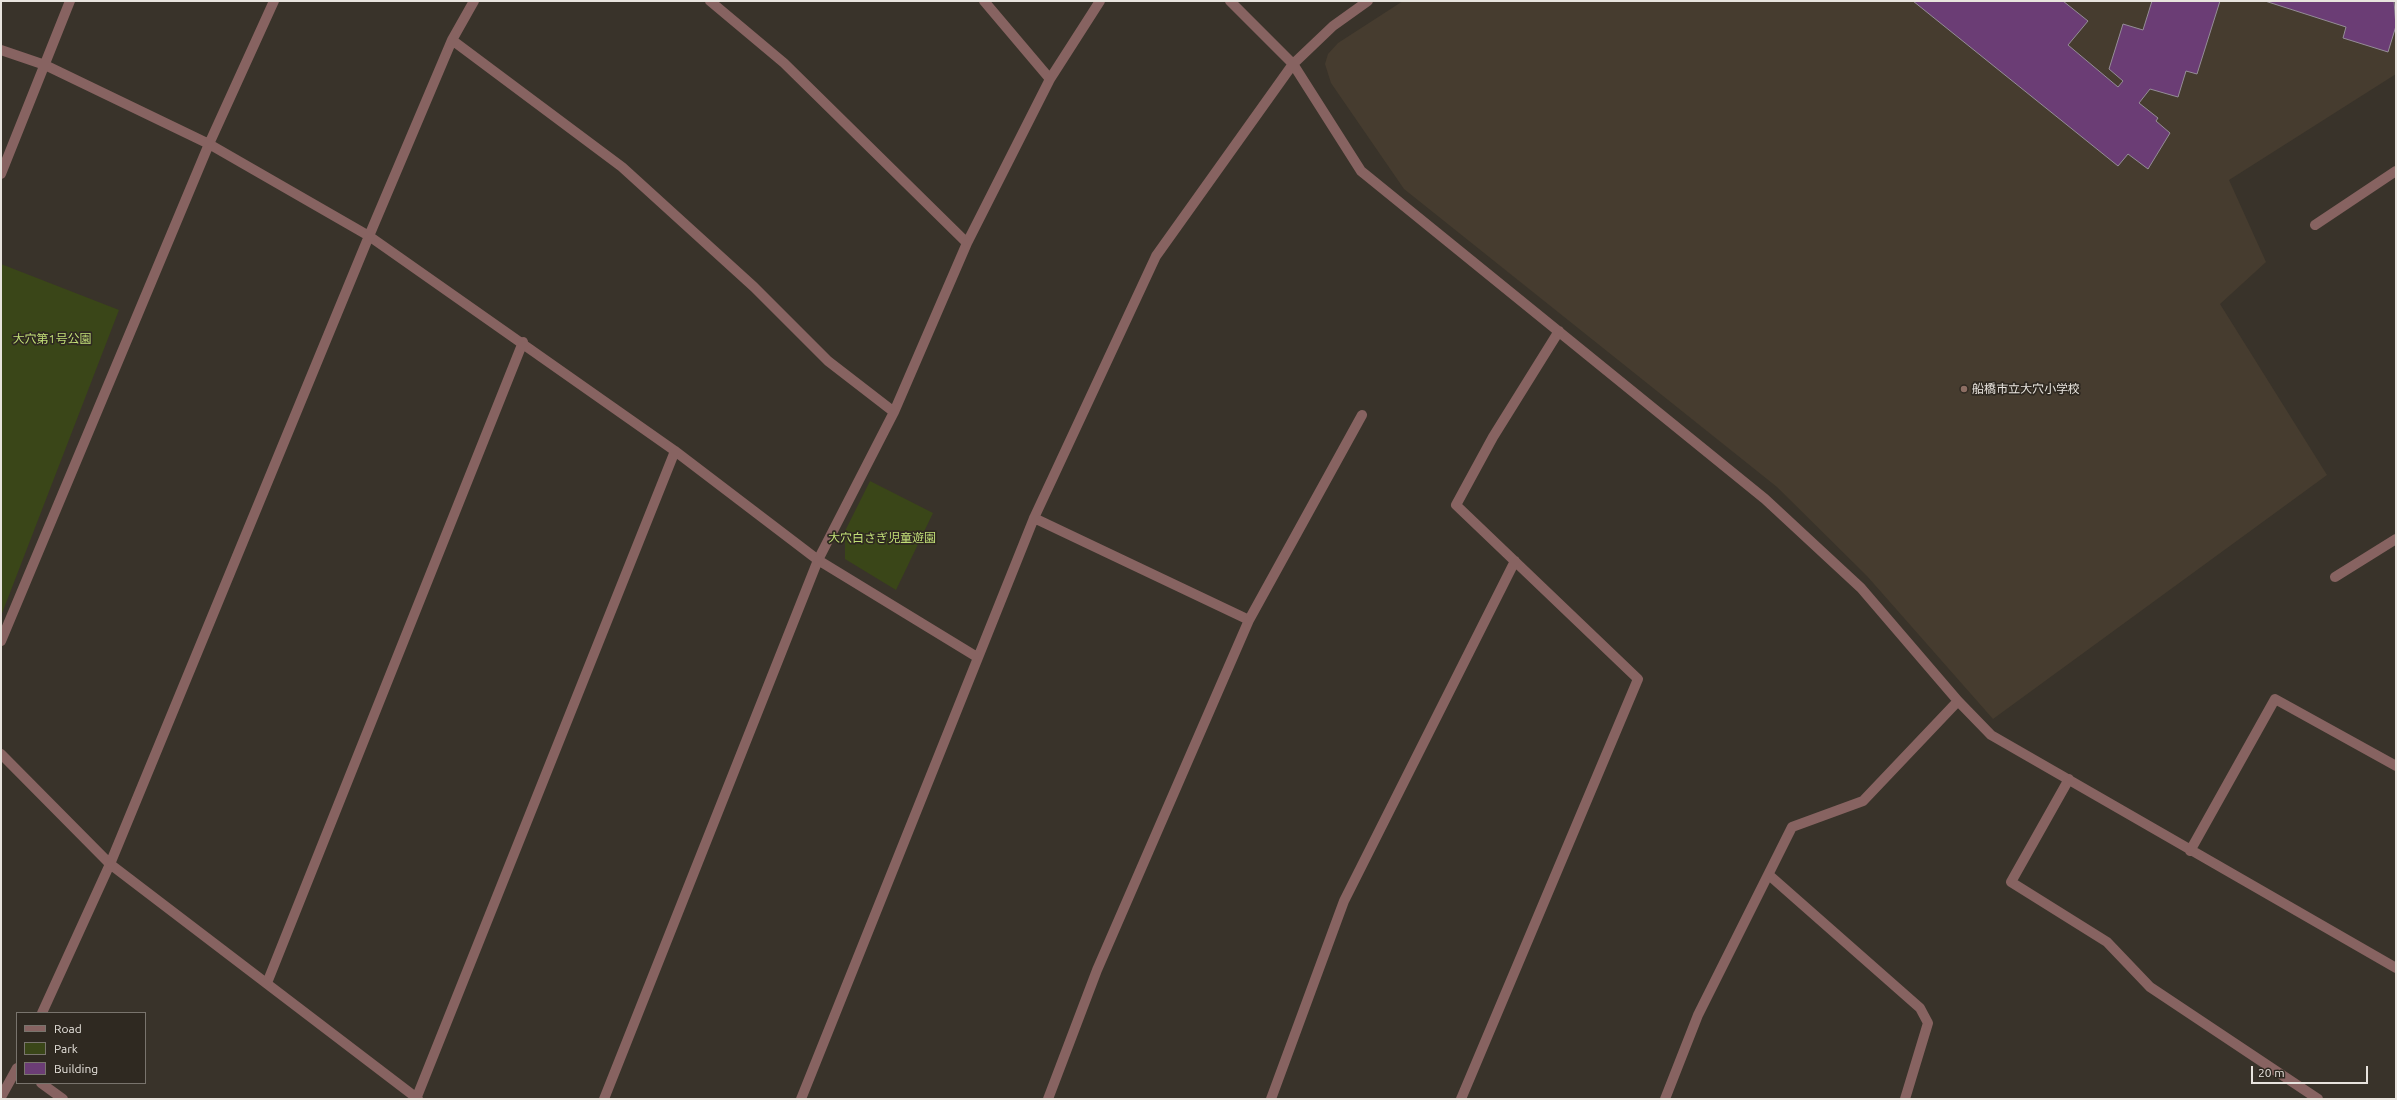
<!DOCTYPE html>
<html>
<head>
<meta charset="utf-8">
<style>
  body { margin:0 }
  #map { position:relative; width:2397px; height:1100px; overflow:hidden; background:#39332a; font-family:Ubuntu,sans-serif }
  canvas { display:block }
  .frame { position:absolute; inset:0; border:2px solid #e8e4de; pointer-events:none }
  .legend { position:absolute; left:16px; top:1012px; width:130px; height:72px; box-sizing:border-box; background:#2f2921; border:1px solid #79746d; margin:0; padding:5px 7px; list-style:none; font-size:12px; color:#e8e4de }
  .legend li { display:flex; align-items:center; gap:8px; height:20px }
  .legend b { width:20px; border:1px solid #79746d }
  .scale { position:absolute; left:2251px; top:1066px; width:117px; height:18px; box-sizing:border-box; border:2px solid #e8e4de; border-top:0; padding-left:5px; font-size:12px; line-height:14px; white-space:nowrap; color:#e8e4de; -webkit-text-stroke:3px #2f2921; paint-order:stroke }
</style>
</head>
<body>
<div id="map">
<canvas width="2397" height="1100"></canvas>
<div class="frame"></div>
<ul class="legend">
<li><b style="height:5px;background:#876361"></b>Road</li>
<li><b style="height:11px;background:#3a4618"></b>Park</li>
<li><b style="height:11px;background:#6b3d75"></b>Building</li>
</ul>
<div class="scale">20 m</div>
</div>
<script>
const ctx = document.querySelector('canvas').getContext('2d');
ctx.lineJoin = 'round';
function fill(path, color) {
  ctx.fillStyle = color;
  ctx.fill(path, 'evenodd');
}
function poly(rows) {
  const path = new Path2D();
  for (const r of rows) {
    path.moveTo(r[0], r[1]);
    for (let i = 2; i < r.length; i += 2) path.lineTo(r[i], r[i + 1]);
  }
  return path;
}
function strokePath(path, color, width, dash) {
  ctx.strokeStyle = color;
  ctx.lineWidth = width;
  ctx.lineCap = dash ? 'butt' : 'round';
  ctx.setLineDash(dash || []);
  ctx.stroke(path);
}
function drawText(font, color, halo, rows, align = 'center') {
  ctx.font = font + ' Ubuntu,"Noto Sans JP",sans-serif';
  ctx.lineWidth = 3.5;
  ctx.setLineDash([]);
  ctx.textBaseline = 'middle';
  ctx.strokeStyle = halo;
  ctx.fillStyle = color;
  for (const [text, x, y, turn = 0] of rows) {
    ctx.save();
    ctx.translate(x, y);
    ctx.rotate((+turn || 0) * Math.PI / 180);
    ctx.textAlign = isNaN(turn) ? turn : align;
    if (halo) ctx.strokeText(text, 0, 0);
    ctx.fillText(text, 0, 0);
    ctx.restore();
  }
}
const built = poly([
  [1403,1,2396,1,2396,74,2229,180,2266,262,2220,304,2327,475,1993,719,1867,576,1777,487,1404,189,1331,83,1325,64,1328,54,1338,43]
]);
const green = poly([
  [1,264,119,310,1,616],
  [870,481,933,513,896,590,845,559,845,531]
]);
const building = poly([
  [1913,1,2063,1,2088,21,2068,45,2118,87,2123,81,2109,69,2123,24,2143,30,2152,1,2220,1,2197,74,2186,71,2178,97,2150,89,2139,103,2158,118,2156,121,2170,133,2148,169,2128,154,2118,166,1913,1],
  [2265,1,2394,1,2396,26,2388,52,2343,38,2346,27,2265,1]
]);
const minor = poly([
  [710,1,784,63,967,243],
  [984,1,1050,79],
  [1230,1,1293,64,1361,171,1765,499,1861,588,1958,701,1991,735,2396,968],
  [452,40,622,167,754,287,828,361,894,412],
  [1,50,45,65,209,144,369,236,675,451,818,560,977,657],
  [1,174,70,1],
  [2315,225,2396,171],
  [1034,518,1249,620],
  [2335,577,2396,539],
  [1,641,209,144,274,1],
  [1,754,110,864,418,1099],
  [2069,779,2011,882,2107,942,2150,987,2318,1099],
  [2190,851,2275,699,2396,766],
  [1769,875,1920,1008,1928,1023,1905,1099],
  [267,983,523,342],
  [42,1013,110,864,369,236,452,40,474,1],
  [41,1083,63,1099],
  [1,1097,17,1068],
  [416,1099,675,451],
  [604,1099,818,560,894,412,967,243,1050,79,1100,1],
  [801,1099,1034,518,1156,256,1293,64,1333,26,1368,1],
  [1048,1099,1097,970,1249,620,1362,415],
  [1271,1099,1344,901,1515,561],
  [1461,1099,1638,679,1456,505,1493,437,1559,331],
  [1665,1099,1698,1015,1792,827,1863,801,1958,701]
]);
const markers = [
  [1964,389,4,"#8d6e63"]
];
const parkNames = [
  ["大穴第1号公園",52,339],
  ["大穴白さぎ児童遊園",882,538]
];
const poiNames = [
  ["船橋市立大穴小学校",1972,389]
];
fill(built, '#463c2f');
fill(green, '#3a4618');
fill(building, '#6b3d75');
strokePath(building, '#958d97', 1);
strokePath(minor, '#876361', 10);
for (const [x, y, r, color] of markers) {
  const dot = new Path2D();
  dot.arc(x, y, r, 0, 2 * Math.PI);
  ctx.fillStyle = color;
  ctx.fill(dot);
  strokePath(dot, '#2f2921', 1.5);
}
drawText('12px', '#c2df77', '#2f2921', parkNames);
drawText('12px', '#e8e4de', '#2f2921', poiNames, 'left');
</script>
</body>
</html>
